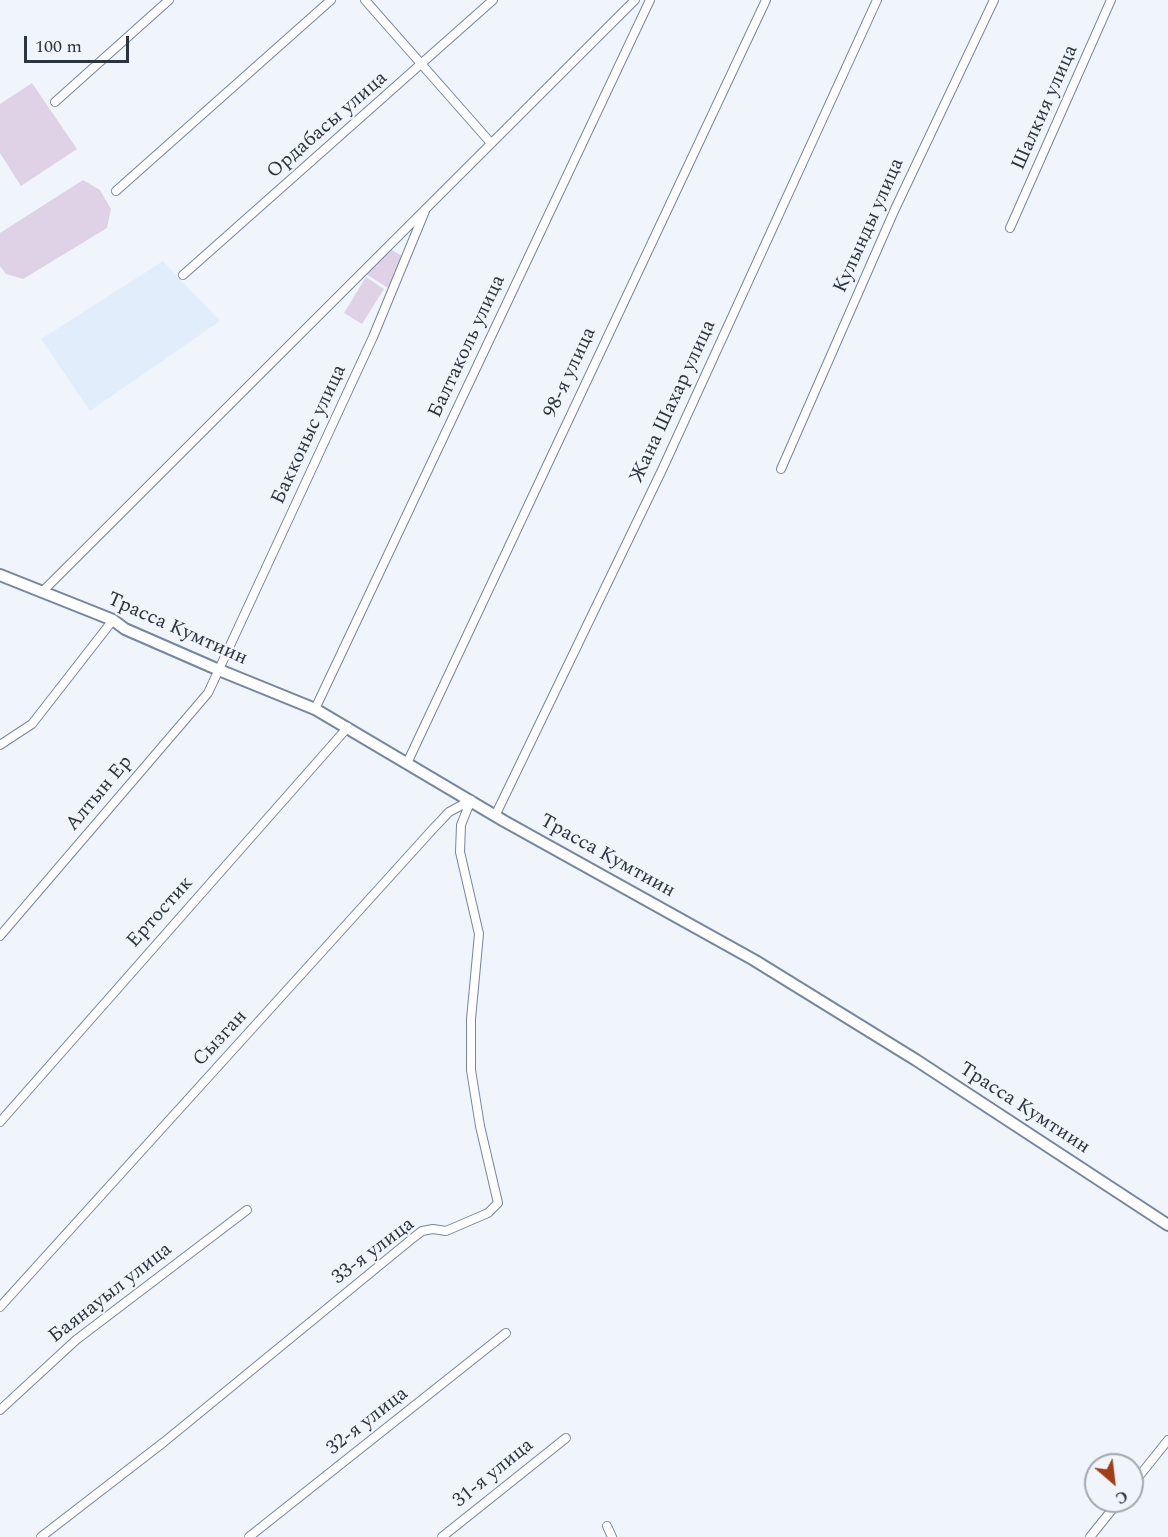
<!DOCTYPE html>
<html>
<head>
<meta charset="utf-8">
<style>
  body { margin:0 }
  #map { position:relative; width:1168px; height:1537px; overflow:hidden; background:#f0f5fb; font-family:Spectral,serif }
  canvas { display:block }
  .north { position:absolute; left:1084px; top:1453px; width:60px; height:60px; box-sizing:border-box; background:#f0f5fb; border:2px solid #a2a8b0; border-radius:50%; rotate:152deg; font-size:16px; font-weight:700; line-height:24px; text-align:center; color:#2c3440 }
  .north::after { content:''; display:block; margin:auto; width:21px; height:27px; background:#a33c17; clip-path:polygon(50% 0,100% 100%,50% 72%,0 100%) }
  .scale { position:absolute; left:24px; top:36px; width:105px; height:27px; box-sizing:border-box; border:3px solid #2c3440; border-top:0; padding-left:8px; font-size:18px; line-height:21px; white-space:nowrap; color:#2c3440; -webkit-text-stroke:4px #f0f5fb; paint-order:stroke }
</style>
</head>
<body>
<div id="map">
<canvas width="1168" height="1537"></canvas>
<div class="north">С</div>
<div class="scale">100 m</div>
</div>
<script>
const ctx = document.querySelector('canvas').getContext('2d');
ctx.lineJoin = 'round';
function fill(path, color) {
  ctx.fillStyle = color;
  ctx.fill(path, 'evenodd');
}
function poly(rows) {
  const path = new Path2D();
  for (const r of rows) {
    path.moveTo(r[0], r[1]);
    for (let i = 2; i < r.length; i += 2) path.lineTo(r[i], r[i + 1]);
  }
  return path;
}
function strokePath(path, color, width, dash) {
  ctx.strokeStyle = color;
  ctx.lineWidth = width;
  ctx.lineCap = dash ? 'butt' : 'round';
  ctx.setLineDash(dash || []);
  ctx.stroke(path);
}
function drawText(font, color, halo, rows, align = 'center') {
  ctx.font = font + ' Spectral,serif';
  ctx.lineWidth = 4.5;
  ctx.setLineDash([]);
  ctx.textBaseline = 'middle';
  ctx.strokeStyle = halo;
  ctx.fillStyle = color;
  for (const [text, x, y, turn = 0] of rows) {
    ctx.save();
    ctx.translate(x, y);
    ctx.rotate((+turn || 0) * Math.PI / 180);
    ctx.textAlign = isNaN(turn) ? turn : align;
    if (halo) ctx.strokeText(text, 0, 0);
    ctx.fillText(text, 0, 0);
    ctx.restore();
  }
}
const built = poly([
  [163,261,220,321,90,411,41,339]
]);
const green = poly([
  [32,83,77,149,21,186,0,153,0,104],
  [83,180,100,190,111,209,107,228,23,279,6,274,0,266,0,233],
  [390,249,402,256,388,288,366,274],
  [366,277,384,289,362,324,344,313]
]);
const street = poly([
  [365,0,490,142],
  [55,102,169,0],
  [116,191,331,0],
  [1010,228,1111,0],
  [183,275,493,0],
  [781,469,895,209,994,0],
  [43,591,635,0],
  [315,709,650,0],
  [0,745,32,724,113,620],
  [408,761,766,0],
  [495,816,662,470,877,0],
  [0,936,208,693,373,337,425,211],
  [0,1122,348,727],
  [0,1307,432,830,449,812,471,800],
  [0,1410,76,1340,247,1210],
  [1132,1485,1168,1440],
  [607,1526,612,1537],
  [41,1537,164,1442,413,1238,422,1231,433,1229,446,1231,488,1213,498,1203,480,1126,471,1070,471,1019,479,934,460,852,461,825,471,800],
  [249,1537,506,1333],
  [442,1537,566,1438],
  [1090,1537,1119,1501]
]);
const secondary = poly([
  [0,575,113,620,125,629,219,670,315,709,504,821,754,960,916,1060,1168,1225]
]);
const streetNames = [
  ["Шалкия улица",1046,108,-66],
  ["Ордабасы улица",328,126,-41],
  ["Кулынды улица",870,226,-66],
  ["Балтаколь улица",468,347,-65],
  ["98-я улица",571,373,-65],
  ["Жана Шахар улица",674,402,-65],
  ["Бакконыс улица",310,435,-65],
  ["Трасса Кумтиин",177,630,24],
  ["Алтын Ер",100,794,-50],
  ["Трасса Кумтиин",607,857,29],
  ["Ертостик",161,913,-48],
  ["Сызган",221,1039,-47],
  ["Трасса Кумтиин",1024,1109,33],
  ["33-я улица",374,1252,-37],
  ["Баянауыл улица",111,1294,-38],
  ["32-я улица",368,1422,-38],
  ["31-я улица",494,1474,-39]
];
fill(built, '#e2edfc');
fill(green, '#dfd1e6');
strokePath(street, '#7386a2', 10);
strokePath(secondary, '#7386a2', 14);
strokePath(street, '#fff', 8);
strokePath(secondary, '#fff', 10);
drawText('20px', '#2c3440', '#f0f5fb', streetNames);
</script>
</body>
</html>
